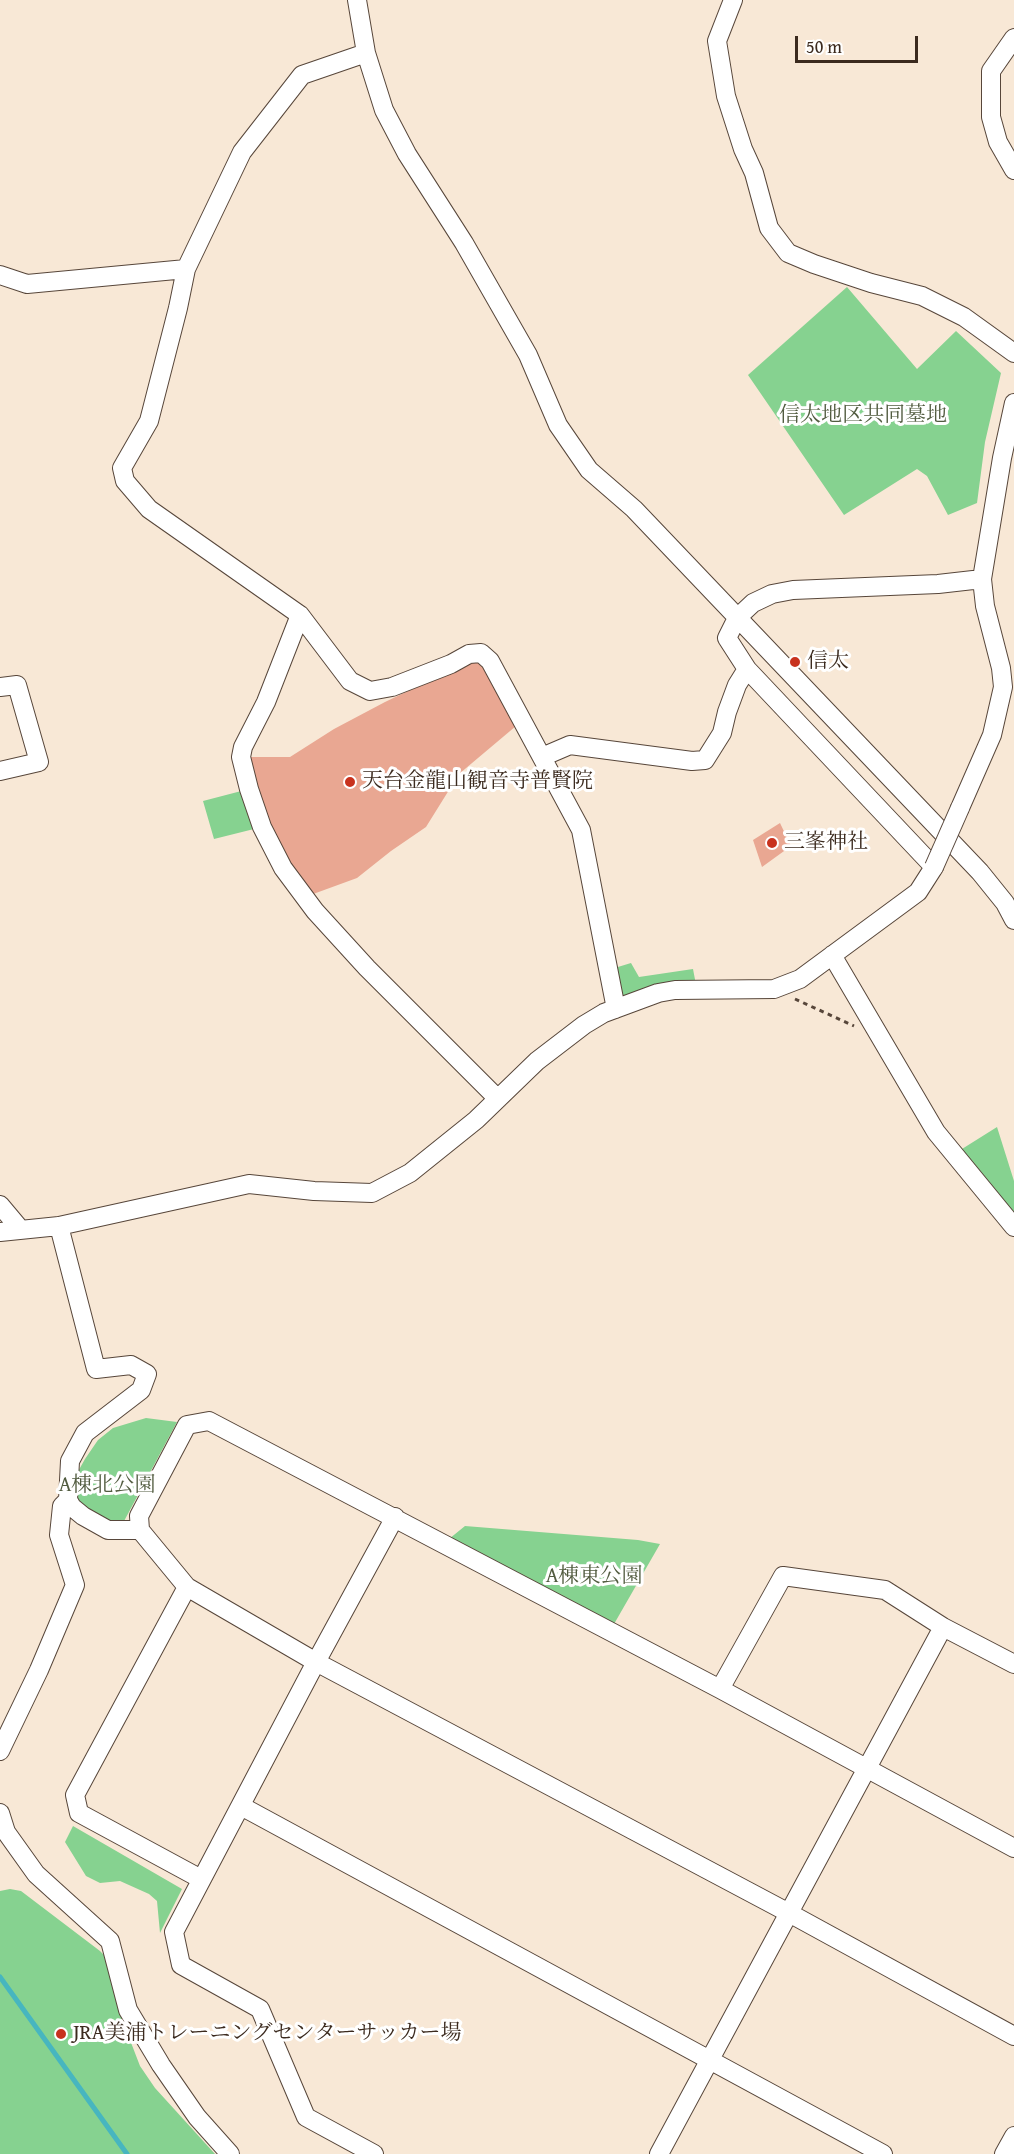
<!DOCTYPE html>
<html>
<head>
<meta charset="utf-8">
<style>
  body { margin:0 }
  #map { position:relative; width:1014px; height:2154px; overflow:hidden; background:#f8e8d6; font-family:"Gentium Book Plus",serif }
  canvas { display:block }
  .scale { position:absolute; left:795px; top:36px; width:123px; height:27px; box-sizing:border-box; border:3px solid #3b2a1e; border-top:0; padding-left:8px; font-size:18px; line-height:21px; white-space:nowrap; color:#3b2a1e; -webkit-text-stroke:4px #fff; paint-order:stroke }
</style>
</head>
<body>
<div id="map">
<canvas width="1014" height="2154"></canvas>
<div class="scale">50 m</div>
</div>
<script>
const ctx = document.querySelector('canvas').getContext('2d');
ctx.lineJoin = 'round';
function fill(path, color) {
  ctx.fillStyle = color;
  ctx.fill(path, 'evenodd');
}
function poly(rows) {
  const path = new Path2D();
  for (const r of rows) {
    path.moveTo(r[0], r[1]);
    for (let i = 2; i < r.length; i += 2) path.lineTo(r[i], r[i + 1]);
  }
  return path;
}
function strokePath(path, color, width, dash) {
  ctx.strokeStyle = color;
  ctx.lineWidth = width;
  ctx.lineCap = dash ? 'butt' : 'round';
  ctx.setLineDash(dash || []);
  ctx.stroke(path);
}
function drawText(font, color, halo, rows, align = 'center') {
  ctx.font = font + ' "Gentium Book Plus","Noto Serif JP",serif';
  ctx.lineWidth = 6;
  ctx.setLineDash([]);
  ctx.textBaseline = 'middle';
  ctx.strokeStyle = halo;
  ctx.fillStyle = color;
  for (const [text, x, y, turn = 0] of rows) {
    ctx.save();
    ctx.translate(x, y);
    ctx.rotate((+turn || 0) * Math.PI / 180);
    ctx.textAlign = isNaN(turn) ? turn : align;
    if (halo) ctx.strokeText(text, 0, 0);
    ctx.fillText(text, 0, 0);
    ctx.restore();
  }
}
const green = poly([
  [847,287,917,369,956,331,1001,373,985,442,977,503,948,515,927,476,917,469,844,515,748,375],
  [249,789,262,827,214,839,203,801],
  [631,963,639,977,693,969,697,990,616,1009,608,970],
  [997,1127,1014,1181,1014,1227,954,1154],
  [146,1418,177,1422,123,1523,110,1525,83,1512,71,1484,85,1459,98,1440,113,1428],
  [465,1526,638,1540,660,1544,610,1631,444,1543],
  [73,1826,182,1889,160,1933,157,1901,149,1894,120,1881,100,1883,86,1876,65,1842],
  [10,1889,21,1891,100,1951,115,1966,120,1987,120,2014,140,2066,155,2088,215,2154,0,2154,0,1891]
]);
const stream = poly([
  [0,1977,127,2154]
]);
const building = poly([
  [475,659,481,662,516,726,459,774,426,827,391,851,357,878,305,897,283,868,241,757,290,757,334,729,385,702],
  [780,823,791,846,762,867,753,840]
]);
const path = poly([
  [795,999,854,1026]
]);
const minor = poly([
  [357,0,366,53,384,110,407,154,464,243,528,355,558,425,589,470,634,509,980,872,1005,903,1014,920],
  [733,0,717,41,726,96,743,149,754,173,769,228,788,253,814,264,871,283,922,296,964,317,1014,353],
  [1014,38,991,71,991,117,998,142,1014,170],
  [366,53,302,75,242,152,186,269,178,308,149,421,122,468,125,481,149,509,300,615,350,681,370,691,392,687,451,664,469,654,481,653,490,661,581,830,616,1009],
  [0,275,27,284,186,269],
  [300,615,266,702,243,747,241,757,249,789,262,827,283,868,315,911,367,968,498,1099],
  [0,687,17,685,39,762,0,771],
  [542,757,570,745,692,761,705,760,722,733,727,712,737,685,747,669],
  [960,808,992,735,1003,687,1001,668,985,606,982,579,1002,458,1014,403],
  [832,955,936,1132,1014,1227],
  [0,1205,21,1230],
  [59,1226,96,1369,131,1365,147,1374,141,1390,85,1433,70,1461,68,1500,72,1507,83,1516,108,1530,140,1530],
  [0,1232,59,1226,249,1184,314,1191,372,1193,410,1173,476,1120,537,1061,584,1025,604,1013,658,993,675,990,774,989,800,979,918,892,934,867,747,669,727,638,737,618,753,603,772,594,793,590,938,584,982,579],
  [187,1587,75,1795,79,1813,201,1879],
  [720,1689,783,1576,885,1590,943,1627,1014,1664],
  [0,1751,39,1670,75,1585,59,1535,62,1506,68,1500],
  [241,1806,883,2154],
  [0,1813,6,1832,36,1874,110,1941,128,2010,161,2065,197,2117,230,2154],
  [1014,1848,720,1689,209,1421,187,1425,139,1516,140,1530,187,1587,316,1662,789,1913,1014,2036],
  [374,2154,306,2117,260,2009,181,1965,174,1932,316,1662,395,1517],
  [659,2154,943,1627],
  [1004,2154,1014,2136]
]);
const minorBridge = poly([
  [934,867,960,808]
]);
const markers = [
  [795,662,6,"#c8321e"],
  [350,782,6,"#c8321e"],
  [772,843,6,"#c8321e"],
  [61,2034,6,"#c8321e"]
];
const parkNames = [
  ["信太地区共同墓地",863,416],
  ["A棟北公園",107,1486],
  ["A棟東公園",594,1577]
];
const poiNames = [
  ["信太",807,662],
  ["天台金龍山観音寺普賢院",362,782],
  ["三峯神社",784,843],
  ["JRA美浦トレーニングセンターサッカー場",73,2034]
];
fill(green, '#86d290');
strokePath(stream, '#47b6bf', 5);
fill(building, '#e9a792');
strokePath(minor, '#57463a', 20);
strokePath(path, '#57463a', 3, [4.5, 4.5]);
strokePath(minor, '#fff', 18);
strokePath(minorBridge, '#57463a', 20, []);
strokePath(minorBridge, '#fff', 18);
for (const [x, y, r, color] of markers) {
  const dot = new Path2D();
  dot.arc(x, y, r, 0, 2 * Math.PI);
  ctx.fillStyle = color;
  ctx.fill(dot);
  strokePath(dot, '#fff', 2);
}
drawText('21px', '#525c40', '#fff', parkNames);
drawText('21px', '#3b2a1e', '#fff', poiNames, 'left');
</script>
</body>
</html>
